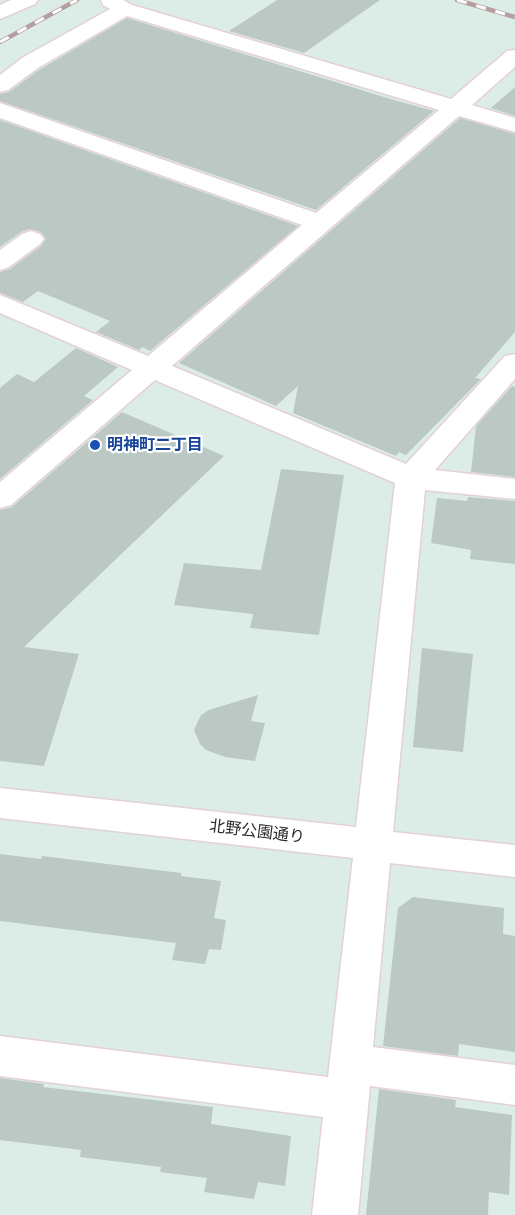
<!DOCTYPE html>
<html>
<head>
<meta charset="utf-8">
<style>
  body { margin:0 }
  canvas { display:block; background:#dcede7 }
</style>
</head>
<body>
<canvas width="515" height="1215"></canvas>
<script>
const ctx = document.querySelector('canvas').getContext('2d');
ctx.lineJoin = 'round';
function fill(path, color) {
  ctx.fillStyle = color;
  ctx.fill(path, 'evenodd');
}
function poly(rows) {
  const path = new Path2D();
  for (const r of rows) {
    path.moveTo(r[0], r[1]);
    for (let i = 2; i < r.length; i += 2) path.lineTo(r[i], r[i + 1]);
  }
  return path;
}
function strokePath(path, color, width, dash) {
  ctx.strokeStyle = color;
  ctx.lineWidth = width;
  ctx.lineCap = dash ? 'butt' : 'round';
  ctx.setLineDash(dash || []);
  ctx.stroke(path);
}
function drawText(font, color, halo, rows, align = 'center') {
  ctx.font = font + ' "IBM Plex Sans","Noto Sans JP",sans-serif';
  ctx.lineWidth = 4.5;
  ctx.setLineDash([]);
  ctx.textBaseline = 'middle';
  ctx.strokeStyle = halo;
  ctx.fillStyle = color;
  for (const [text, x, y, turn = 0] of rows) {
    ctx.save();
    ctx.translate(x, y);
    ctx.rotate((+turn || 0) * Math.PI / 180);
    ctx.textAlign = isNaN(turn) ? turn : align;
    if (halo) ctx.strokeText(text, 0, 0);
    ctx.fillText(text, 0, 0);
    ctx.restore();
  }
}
const building = poly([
  [277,0,380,0,304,53,229,31],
  [127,18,394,100,434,111,316,210,0,101,0,94,9,92,39,70],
  [515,87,515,116,491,108],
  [460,118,515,134,515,332,475,378,481,379,406,455,399,452,396,456,293,413,298,386,276,406,179,363],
  [0,120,298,226,150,351,142,347,139,350,96,332,110,321,38,291,23,302,0,293,0,272,10,269,41,246,46,239,41,232,30,229,21,232,0,247],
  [76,348,118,367,84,396,93,400,0,479,0,388,17,374,34,382],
  [512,386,515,387,515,477,471,472,476,426],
  [122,412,224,456,24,647,79,654,44,766,0,761,0,510,12,507],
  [281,469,344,475,319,635,250,628,253,614,174,605,184,563,261,570],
  [468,497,515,501,515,564,470,559,471,550,431,543,437,498,467,501],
  [422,648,473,654,463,752,413,747],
  [258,695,251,721,265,723,255,761,225,757,206,750,200,744,194,730,201,715,209,710],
  [0,854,41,859,42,856,181,873,181,876,221,881,214,918,226,920,221,950,209,949,205,964,172,960,176,943,0,921],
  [413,897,504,908,503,934,515,936,515,1052,459,1044,458,1056,383,1046,398,908],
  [0,1078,44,1084,43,1087,213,1107,211,1124,291,1136,285,1186,258,1182,254,1199,204,1192,207,1178,160,1172,161,1167,80,1157,81,1150,0,1140],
  [379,1089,456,1100,455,1107,512,1115,509,1195,489,1192,488,1215,366,1215]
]);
const minor = poly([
  [11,0,38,0,35,4,0,19,0,5,11,0],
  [101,0,123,0,132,5,451,99,507,51,515,50,515,67,472,105,515,118,515,132,459,116,172,366,406,464,505,356,515,354,515,379,435,470,515,479,515,499,425,490,393,832,515,845,515,877,390,863,373,1047,515,1065,515,1105,370,1086,358,1215,312,1215,323,1117,0,1076,0,1036,328,1077,353,858,0,818,0,788,356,827,395,483,155,380,11,505,0,508,0,482,132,370,0,313,0,295,148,356,302,225,0,118,0,103,316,213,439,110,127,16,38,68,8,90,0,92,0,75,22,58,110,9,103,5,101,0],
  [31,231,40,234,44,239,40,244,9,267,0,270,0,250,22,234,31,231]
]);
const rail = poly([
  [457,0,515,17],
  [0,42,77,0]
]);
const markers = [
  [95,445,6,"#1a4fb4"]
];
const transitNames = [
  ["明神町二丁目",107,445]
];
const streetNames = [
  ["北野公園通り",257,832,7]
];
fill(building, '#bbc8c3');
strokePath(minor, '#e4d1d3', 3);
fill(minor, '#fff');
strokePath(rail, '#b59ea0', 4.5);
strokePath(rail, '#fff', 3, [10]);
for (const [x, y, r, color] of markers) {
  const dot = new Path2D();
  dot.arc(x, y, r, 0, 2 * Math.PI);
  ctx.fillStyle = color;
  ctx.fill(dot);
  strokePath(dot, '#fff', 2);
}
drawText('bold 16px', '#164399', '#fff', transitNames, 'left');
drawText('16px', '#2a2a2a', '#fff', streetNames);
</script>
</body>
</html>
